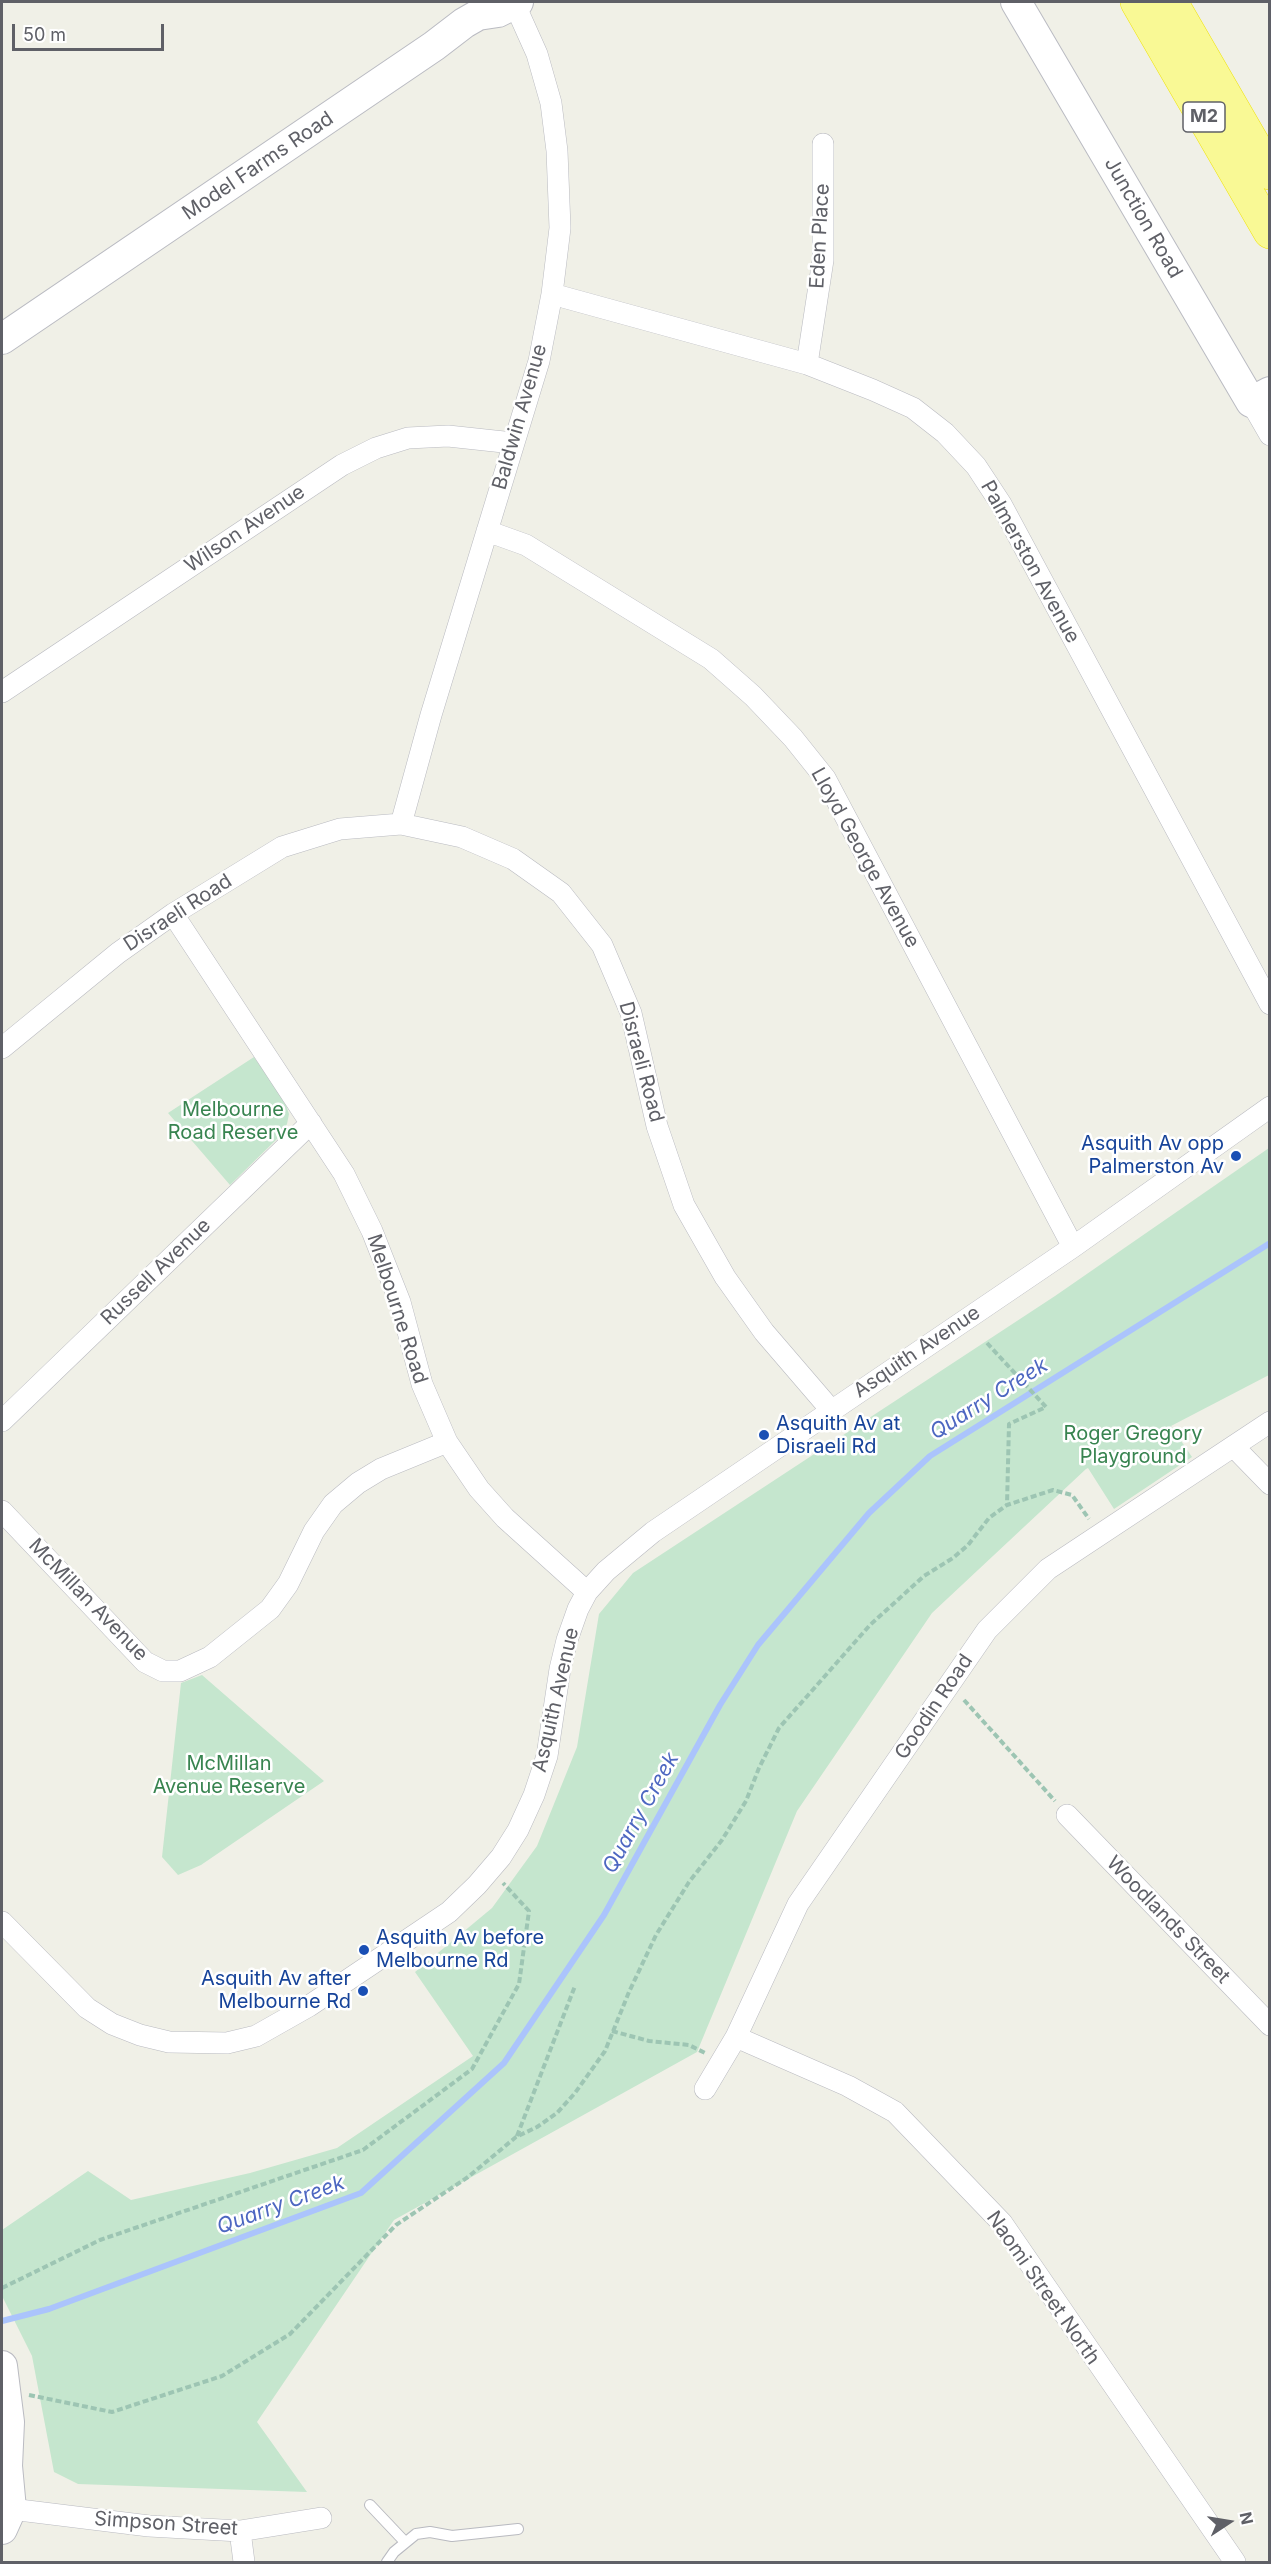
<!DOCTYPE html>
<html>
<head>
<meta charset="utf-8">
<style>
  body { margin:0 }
  #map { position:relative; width:1271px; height:2564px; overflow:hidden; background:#f0f0e7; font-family:Inter,sans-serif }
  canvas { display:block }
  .frame { position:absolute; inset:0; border:3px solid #5f6067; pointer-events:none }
  .north { position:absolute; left:1199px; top:2492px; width:60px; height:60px; -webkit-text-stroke:4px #fff; paint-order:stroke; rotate:78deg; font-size:16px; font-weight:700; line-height:24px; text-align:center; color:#5f6067 }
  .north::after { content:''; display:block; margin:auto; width:21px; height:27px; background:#5f6067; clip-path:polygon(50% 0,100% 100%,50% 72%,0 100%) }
  .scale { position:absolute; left:12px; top:24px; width:152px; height:27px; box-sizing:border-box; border:3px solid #5f6067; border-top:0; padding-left:8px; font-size:18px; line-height:21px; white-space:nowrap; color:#5f6067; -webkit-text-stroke:4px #fff; paint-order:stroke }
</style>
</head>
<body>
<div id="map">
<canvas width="1271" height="2564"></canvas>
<div class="frame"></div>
<div class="north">N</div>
<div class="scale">50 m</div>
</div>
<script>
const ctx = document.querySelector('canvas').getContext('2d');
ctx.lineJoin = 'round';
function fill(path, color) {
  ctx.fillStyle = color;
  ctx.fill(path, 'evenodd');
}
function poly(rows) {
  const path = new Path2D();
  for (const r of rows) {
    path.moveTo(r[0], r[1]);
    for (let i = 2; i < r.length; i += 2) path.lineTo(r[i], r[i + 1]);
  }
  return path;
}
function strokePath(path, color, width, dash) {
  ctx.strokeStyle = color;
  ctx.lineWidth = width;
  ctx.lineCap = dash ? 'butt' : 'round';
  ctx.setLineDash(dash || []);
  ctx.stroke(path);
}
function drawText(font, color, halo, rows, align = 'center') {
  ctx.font = font + ' Inter,sans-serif';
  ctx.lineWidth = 5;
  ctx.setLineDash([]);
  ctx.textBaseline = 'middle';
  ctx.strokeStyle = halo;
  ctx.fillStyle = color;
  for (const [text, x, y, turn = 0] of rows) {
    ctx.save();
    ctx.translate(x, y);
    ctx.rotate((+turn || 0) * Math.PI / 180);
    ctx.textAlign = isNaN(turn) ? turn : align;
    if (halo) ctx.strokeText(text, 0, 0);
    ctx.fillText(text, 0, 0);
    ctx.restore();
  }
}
const green = poly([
  [254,1057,285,1102,289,1114,287,1124,282,1134,230,1185,168,1113],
  [1269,1148,1269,1375,1171,1426,1192,1457,1114,1509,1088,1468,1086,1469,932,1613,797,1811,697,2052,394,2220,257,2422,307,2492,78,2484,54,2472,32,2356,2,2296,2,2230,88,2171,131,2200,250,2173,337,2148,473,2056,415,1972,492,1908,537,1846,577,1747,599,1614,633,1573,1055,1296],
  [202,1675,324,1781,201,1865,178,1875,162,1857,181,1683]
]);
const stream = poly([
  [2,2321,49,2309,361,2193,504,2063,604,1915,720,1705,758,1645,869,1513,930,1456,1270,1243]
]);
const path = poly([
  [987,1343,1046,1407,1009,1424,1007,1505],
  [964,1700,1055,1801],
  [612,2031,649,2041,689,2045,705,2053],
  [517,2136,575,1986],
  [2,2288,100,2240,363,2150,472,2069,519,1984,529,1911,503,1883],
  [29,2395,112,2412,222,2376,290,2334,396,2225,468,2177,516,2137,537,2127,557,2113,575,2093,605,2051,629,1992,656,1935,689,1882,722,1840,746,1801,759,1768,779,1728,870,1625,924,1576,953,1558,968,1545,989,1518,1007,1505,1053,1490,1072,1495,1089,1519]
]);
const lane = poly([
  [370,2505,405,2542],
  [387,2562,394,2552,416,2534,430,2532,452,2536,518,2529]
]);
const street = poly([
  [552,294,807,364,873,390,913,408,945,433,976,466,1001,504,1270,1004],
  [807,364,823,260,823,144],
  [1251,402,1270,435],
  [487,531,526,545,711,659,753,696,793,738,825,778,1073,1247],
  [2,692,342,465,376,448,408,438,448,436,513,443],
  [401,824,431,715,539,361,552,294,560,228,557,151,551,103,537,54,515,5],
  [173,914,344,1174,372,1231,400,1302,422,1384,447,1442,479,1489,505,1518,587,1592],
  [2,1048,118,953,173,914,282,847,340,829,401,824,462,837,513,859,561,893,602,945,631,1013,657,1126,684,1205,725,1277,764,1332,831,1410],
  [2,1421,311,1123],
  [1234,1447,1270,1484],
  [2,1511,145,1662,163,1671,180,1671,210,1657,270,1609,288,1584,314,1531,333,1504,358,1483,381,1469,447,1442],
  [1067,1815,1270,2025],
  [2,1922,87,2008,112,2024,140,2035,169,2042,227,2043,256,2036,309,2006,449,1912,477,1885,501,1857,518,1830,534,1795,547,1756,560,1669,567,1640,578,1609,587,1592,606,1571,653,1532,1073,1247,1270,1107],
  [736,2037,848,2086,895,2112,1002,2223,1235,2562],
  [705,2089,736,2037,798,1904,987,1630,1048,1569,1270,1422],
  [11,2509,149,2526,240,2531,321,2518],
  [240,2531,244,2562]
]);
const secondary = poly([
  [1016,2,1251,402,1270,392],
  [2,339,434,46,464,23,478,15,498,12,518,2],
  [2,2366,9,2422,7,2466,11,2509,2,2529]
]);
const highway = poly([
  [1137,2,1270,232],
  [1171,2,1270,173]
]);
const markers = [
  [1236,1156,6,"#1a4fb4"],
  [764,1435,6,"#1a4fb4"],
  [364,1950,6,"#1a4fb4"],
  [363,1991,6,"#1a4fb4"]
];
const shields = [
  [1204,117,42]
];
const shieldNames = [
  ["M2",1204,117]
];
const streetNames = [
  ["Model Farms Road",258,166,-34],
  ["Junction Road",1143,218,60],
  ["Eden Place",820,236,-87],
  ["Baldwin Avenue",520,417,-74],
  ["Wilson Avenue",245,529,-34],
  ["Palmerston Avenue",1030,562,61],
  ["Lloyd George Avenue",865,858,61],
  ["Disraeli Road",178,913,-33],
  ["Disraeli Road",641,1062,75],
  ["Russell Avenue",156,1272,-44],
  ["Melbourne Road",397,1309,72],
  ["Asquith Avenue",917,1352,-34],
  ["McMillan Avenue",88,1600,46],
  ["Asquith Avenue",556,1700,-77],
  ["Goodin Road",934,1707,-56],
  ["Woodlands Street",1168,1920,46],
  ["Naomi Street North",1043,2288,55],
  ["Simpson Street",166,2524,4]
];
const parkNames = [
  ["Melbourne",233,1110],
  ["Road Reserve",233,1133],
  ["Roger Gregory",1133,1434],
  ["Playground",1133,1457],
  ["McMillan",229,1764],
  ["Avenue Reserve",229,1787]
];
const transitNames = [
  ["Asquith Av opp",1224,1144],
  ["Palmerston Av",1224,1167],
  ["Asquith Av at",776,1424,"left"],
  ["Disraeli Rd",776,1447,"left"],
  ["Asquith Av before",376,1938,"left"],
  ["Melbourne Rd",376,1961,"left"],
  ["Asquith Av after",351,1979],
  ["Melbourne Rd",351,2002]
];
const waterNames = [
  ["Quarry Creek",989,1399,-32],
  ["Quarry Creek",641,1813,-61],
  ["Quarry Creek",281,2205,-20]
];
fill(green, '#c5e6ce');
strokePath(stream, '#abc4fc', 6);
strokePath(lane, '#b9bac0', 12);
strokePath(street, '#b9bac0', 22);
strokePath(secondary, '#babbc2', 32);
strokePath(highway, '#efe308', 34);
strokePath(path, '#9dc5b3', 4, [6, 3]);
strokePath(lane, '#fff', 10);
strokePath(street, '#fff', 21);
strokePath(secondary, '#fff', 30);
strokePath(highway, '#f9f995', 33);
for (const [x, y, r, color] of markers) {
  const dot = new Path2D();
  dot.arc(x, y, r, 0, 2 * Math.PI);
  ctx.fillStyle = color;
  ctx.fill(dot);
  strokePath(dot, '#fff', 2);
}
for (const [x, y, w] of shields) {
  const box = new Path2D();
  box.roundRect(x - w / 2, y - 15, w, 30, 4.5);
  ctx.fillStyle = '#fff';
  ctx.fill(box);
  strokePath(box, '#5f6067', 1.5);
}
drawText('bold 18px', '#5f6067', null, shieldNames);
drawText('20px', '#5f6067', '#fff', streetNames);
drawText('20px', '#388450', '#fff', parkNames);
drawText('20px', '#164399', '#fff', transitNames, 'right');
drawText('italic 21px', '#4d67c1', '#fff', waterNames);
</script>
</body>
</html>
